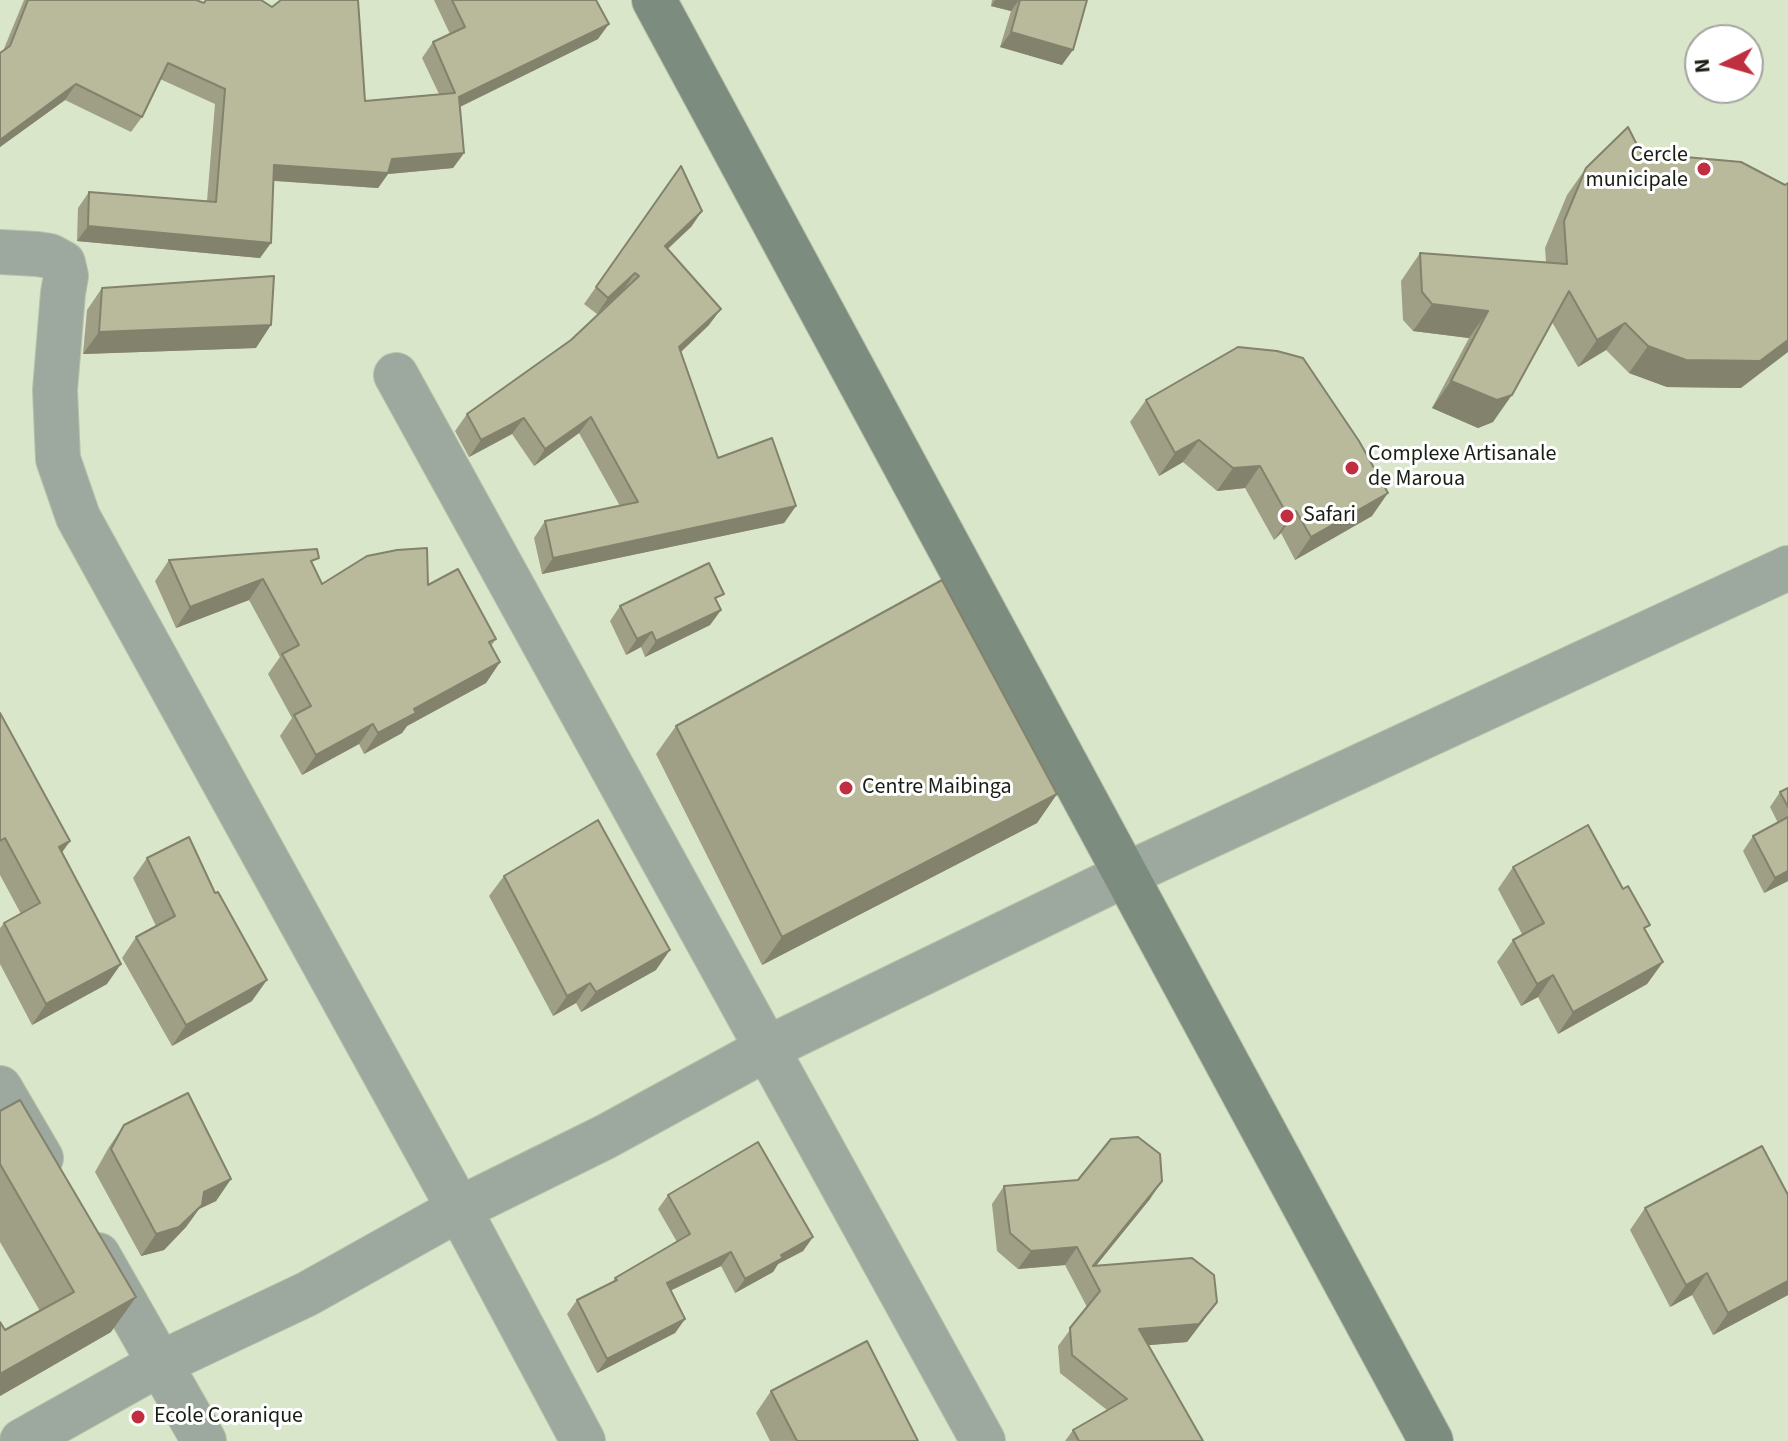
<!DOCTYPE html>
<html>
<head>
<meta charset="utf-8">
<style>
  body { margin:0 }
  #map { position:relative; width:1788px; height:1441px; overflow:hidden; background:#d9e6ca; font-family:"Source Sans 3",sans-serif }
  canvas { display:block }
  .north { position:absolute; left:1684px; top:24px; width:80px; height:80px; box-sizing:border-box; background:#fff; border:2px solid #a3a5a1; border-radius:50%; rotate:265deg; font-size:22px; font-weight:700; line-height:32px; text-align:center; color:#1a1f15 }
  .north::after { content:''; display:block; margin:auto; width:28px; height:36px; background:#bf2f40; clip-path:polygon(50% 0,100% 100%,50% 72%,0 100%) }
</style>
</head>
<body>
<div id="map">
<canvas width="1788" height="1441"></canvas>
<div class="north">N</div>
</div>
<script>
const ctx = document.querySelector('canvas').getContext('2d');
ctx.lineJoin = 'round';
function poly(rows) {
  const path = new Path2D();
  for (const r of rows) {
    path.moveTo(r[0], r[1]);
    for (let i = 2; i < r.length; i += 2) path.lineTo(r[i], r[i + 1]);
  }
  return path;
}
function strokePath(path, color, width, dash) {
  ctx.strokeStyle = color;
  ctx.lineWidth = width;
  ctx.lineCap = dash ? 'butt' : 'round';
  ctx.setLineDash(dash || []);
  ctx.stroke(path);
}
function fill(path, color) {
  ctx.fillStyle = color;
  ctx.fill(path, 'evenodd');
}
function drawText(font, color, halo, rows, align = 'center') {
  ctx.font = font + ' "Source Sans 3",sans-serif';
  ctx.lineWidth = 6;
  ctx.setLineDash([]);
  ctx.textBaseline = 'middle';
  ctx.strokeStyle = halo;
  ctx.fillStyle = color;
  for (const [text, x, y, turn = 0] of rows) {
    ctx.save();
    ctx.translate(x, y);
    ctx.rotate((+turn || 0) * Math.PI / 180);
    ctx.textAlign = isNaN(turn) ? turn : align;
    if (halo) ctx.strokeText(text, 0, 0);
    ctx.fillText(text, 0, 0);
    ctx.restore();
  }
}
const street = poly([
  [0,252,37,254,50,256,63,263,66,276,63,293,55,390,58,459,78,517,459,1209,583,1441],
  [396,375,983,1441],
  [0,1088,41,1158],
  [98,1255,204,1441],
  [22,1441,161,1363,307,1294,459,1209,605,1137,768,1048,1125,875,1788,568]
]);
const secondary = poly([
  [654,0,1431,1441]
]);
const wall = poly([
  [24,0,196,0,203,3,205,0,261,0,365,101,439,94,422,58,433,42,450,34,434,0,596,0,598,39,460,107,464,153,453,168,388,174,378,188,274,181,260,258,77,241,78,208,89,192,207,201,215,104,160,79,142,117,131,132,65,100,0,147,0,53,3,51],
  [992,0,1087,0,1062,65,1000,47,1011,11,991,6],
  [681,166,702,211,691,227,668,249,709,325,681,352,718,458,796,506,784,523,542,574,534,538,545,521,620,506,579,433,534,466,512,434,469,457,455,431,467,414,571,340,624,290,597,314,584,304],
  [1586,168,1741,388,1667,387,1629,373,1606,350,1578,367,1552,322,1493,422,1478,428,1432,408,1469,338,1413,331,1403,320,1401,281,1420,253,1546,262,1545,248,1567,195],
  [102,288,256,348,83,354,87,310],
  [1146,400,1372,516,1295,560,1281,533,1274,540,1245,488,1217,491,1183,462,1159,476,1130,422],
  [169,560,313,566,322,584,428,585,496,639,491,646,500,662,486,683,407,726,402,733,364,754,359,744,302,775,280,736,292,718,268,674,280,657,249,600,176,628,155,581],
  [718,603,721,610,710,625,645,657,641,647,626,655,610,621,620,606],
  [0,713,70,841,62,852,107,984,32,1025,0,964,0,928,4,923,21,914,0,875],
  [676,726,1057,794,1037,823,762,965,656,754],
  [1788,788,1788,881,1764,893,1743,851,1753,836,1778,823,1770,807,1780,792],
  [147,858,252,1001,172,1046,122,958,136,937,156,926,133,878],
  [1513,867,1646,931,1663,962,1647,984,1558,1034,1538,997,1521,1006,1497,962,1513,940,1522,934,1498,889],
  [504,876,656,970,581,1012,576,1003,553,1016,489,896],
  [0,1111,111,1332,0,1396,0,1322,5,1330,40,1311,0,1242],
  [124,1125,231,1179,216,1201,199,1209,186,1227,164,1250,141,1256,95,1172,109,1147],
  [1004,1186,1150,1199,1095,1266,1204,1320,1187,1342,1148,1345,1203,1441,1065,1441,1073,1430,1107,1410,1060,1373,1058,1346,1087,1307,1065,1265,1018,1269,997,1251,992,1204],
  [668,1195,813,1237,803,1251,778,1264,773,1272,735,1293,721,1266,670,1291,685,1319,675,1333,597,1373,567,1314,577,1300,613,1282,615,1278,677,1242,658,1209],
  [1645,1208,1788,1295,1713,1335,1692,1295,1670,1307,1630,1230],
  [771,1391,918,1441,770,1441,756,1413]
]);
const shadedWall = poly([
  [995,0,1019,0,1011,11,991,6],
  [609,24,598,39,449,112,459,97],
  [1011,32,1073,50,1062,65,1000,47],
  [76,84,65,100,0,147,0,140],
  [464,153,453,168,388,174,378,188,264,180,274,165,392,159],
  [702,211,691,227,653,262,665,246],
  [88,226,271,243,260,258,77,241],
  [635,273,624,289,597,314,608,298],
  [1432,304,1488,311,1469,338,1413,331],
  [721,309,709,325,668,364,679,347],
  [1625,323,1606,350,1578,367,1597,340],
  [271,325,256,348,83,354,99,332],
  [1788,340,1788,352,1741,388,1667,387,1629,373,1648,346],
  [1451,381,1512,395,1493,422,1478,428,1432,408],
  [591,417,579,433,534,466,545,449],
  [524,418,512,434,469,457,481,440],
  [1199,440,1183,462,1159,476,1175,453],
  [1260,466,1245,488,1217,491,1233,468],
  [1388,493,1372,516,1295,560,1311,537],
  [796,506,784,523,542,574,553,558],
  [1296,511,1281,533,1274,540,1289,518],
  [263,579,249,600,176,628,190,607],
  [721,610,710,625,645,657,656,641],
  [652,632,641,647,626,655,637,639],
  [500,662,486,683,407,726,402,733,364,754,378,733,414,709],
  [373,724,359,744,302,775,316,755],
  [1057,794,1037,823,762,965,782,937],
  [70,841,56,861,59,847],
  [1788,871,1788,881,1764,893,1775,878],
  [670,950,656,970,581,1012,596,992],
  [1663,962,1647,984,1558,1034,1573,1012],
  [121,964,107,984,32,1025,46,1004],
  [1553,975,1538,997,1521,1006,1537,984],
  [267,980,252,1001,172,1046,186,1025],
  [590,983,576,1003,553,1016,567,996],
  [231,1179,216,1201,199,1209,186,1227,164,1250,141,1256,156,1234,204,1192],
  [1162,1181,1150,1199,1091,1272,1090,1271],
  [813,1237,803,1251,778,1264,773,1272,735,1293,745,1279,781,1255],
  [1077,1247,1065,1265,1018,1269,1031,1251],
  [731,1252,721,1266,657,1297,667,1283],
  [1707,1273,1692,1295,1670,1307,1686,1285],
  [1788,1281,1788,1295,1713,1335,1728,1313],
  [136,1297,111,1332,0,1396,0,1374],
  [1217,1302,1187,1342,1127,1347,1139,1329],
  [685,1319,675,1333,597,1373,607,1359]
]);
const building = poly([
  [28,0,196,0,204,3,206,0,261,0,272,7,281,0,358,0,365,101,455,93,433,42,465,27,452,0,596,0,609,24,459,97,464,153,392,159,388,173,274,165,271,243,88,226,89,192,216,202,225,89,168,63,142,117,76,84,0,140,0,53,10,46,28,0],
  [1020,0,1087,0,1073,50,1011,32,1020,0],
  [1628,127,1641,153,1741,162,1785,185,1788,183,1788,340,1760,361,1686,360,1648,346,1625,323,1597,340,1569,291,1512,395,1497,400,1451,381,1488,311,1432,304,1422,292,1420,253,1567,264,1564,221,1586,168,1628,127],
  [681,166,702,211,665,246,721,309,679,347,718,458,772,438,796,506,553,558,545,521,638,502,591,417,545,449,524,418,481,440,467,414,571,340,639,276,635,273,608,298,596,287,681,166],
  [274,276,271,325,99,332,102,288,274,276],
  [1238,347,1277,351,1303,358,1359,441,1388,493,1311,537,1296,511,1289,518,1260,466,1233,468,1199,440,1175,453,1146,400,1238,347],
  [427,548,428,585,458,569,496,639,489,642,500,662,414,709,416,713,378,733,373,724,316,755,294,715,311,706,282,654,299,645,263,579,190,607,169,560,317,549,319,558,311,561,322,584,367,556,397,550,427,548],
  [709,563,724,594,715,598,721,610,656,641,652,632,637,639,620,606,709,563],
  [942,580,1057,794,782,937,676,726,942,580],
  [0,713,70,841,59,847,121,964,46,1004,4,923,40,903,5,838,0,841,0,713],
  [1788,788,1788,807,1780,792,1788,788],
  [1788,817,1788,871,1775,878,1753,836,1788,817],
  [598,820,670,950,596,992,590,983,567,996,504,876,598,820],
  [1588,825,1623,889,1628,886,1650,925,1644,928,1663,962,1573,1012,1553,975,1537,984,1513,940,1544,923,1513,867,1588,825],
  [189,837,215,893,218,892,267,980,186,1025,136,937,175,916,147,858,189,837],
  [188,1093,231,1179,204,1192,202,1205,179,1227,156,1234,111,1149,124,1125,188,1093],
  [20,1100,136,1297,0,1374,0,1322,5,1330,74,1292,0,1164,0,1111,20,1100],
  [1138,1137,1160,1154,1162,1181,1093,1266,1192,1258,1214,1275,1217,1302,1199,1324,1139,1329,1203,1441,1079,1441,1073,1430,1127,1399,1072,1355,1070,1328,1100,1291,1077,1247,1031,1251,1010,1233,1004,1186,1078,1180,1111,1139,1138,1137],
  [758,1142,813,1237,781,1255,783,1258,745,1279,731,1252,667,1283,685,1319,607,1359,577,1300,617,1280,615,1278,690,1234,668,1195,758,1142],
  [1762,1146,1788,1195,1788,1281,1728,1313,1707,1273,1686,1285,1645,1208,1762,1146],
  [867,1341,918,1441,797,1441,771,1391,867,1341]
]);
const markers = [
  [1704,169,8,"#bf2f40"],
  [1352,468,8,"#bf2f40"],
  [1287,516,8,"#bf2f40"],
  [846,788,8,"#bf2f40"],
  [138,1417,8,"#bf2f40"]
];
const poiNames = [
  ["Cercle",1688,156,"right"],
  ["municipale",1688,181,"right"],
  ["Complexe Artisanale",1368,455],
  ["de Maroua",1368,480],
  ["Safari",1303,516],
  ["Centre Maibinga",862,788],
  ["Ecole Coranique",154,1417]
];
strokePath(street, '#b7c2a9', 46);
strokePath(secondary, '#b7c2a9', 46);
strokePath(street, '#9da89e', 44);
strokePath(secondary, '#7c8c7e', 44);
fill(wall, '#9f9f86');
fill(shadedWall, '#82826d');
fill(building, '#b9b99c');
strokePath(building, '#82826d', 2);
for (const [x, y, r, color] of markers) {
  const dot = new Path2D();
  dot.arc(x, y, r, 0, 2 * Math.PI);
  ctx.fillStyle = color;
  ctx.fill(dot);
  strokePath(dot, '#fff', 3);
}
drawText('22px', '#1a1f15', '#fff', poiNames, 'left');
</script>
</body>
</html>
